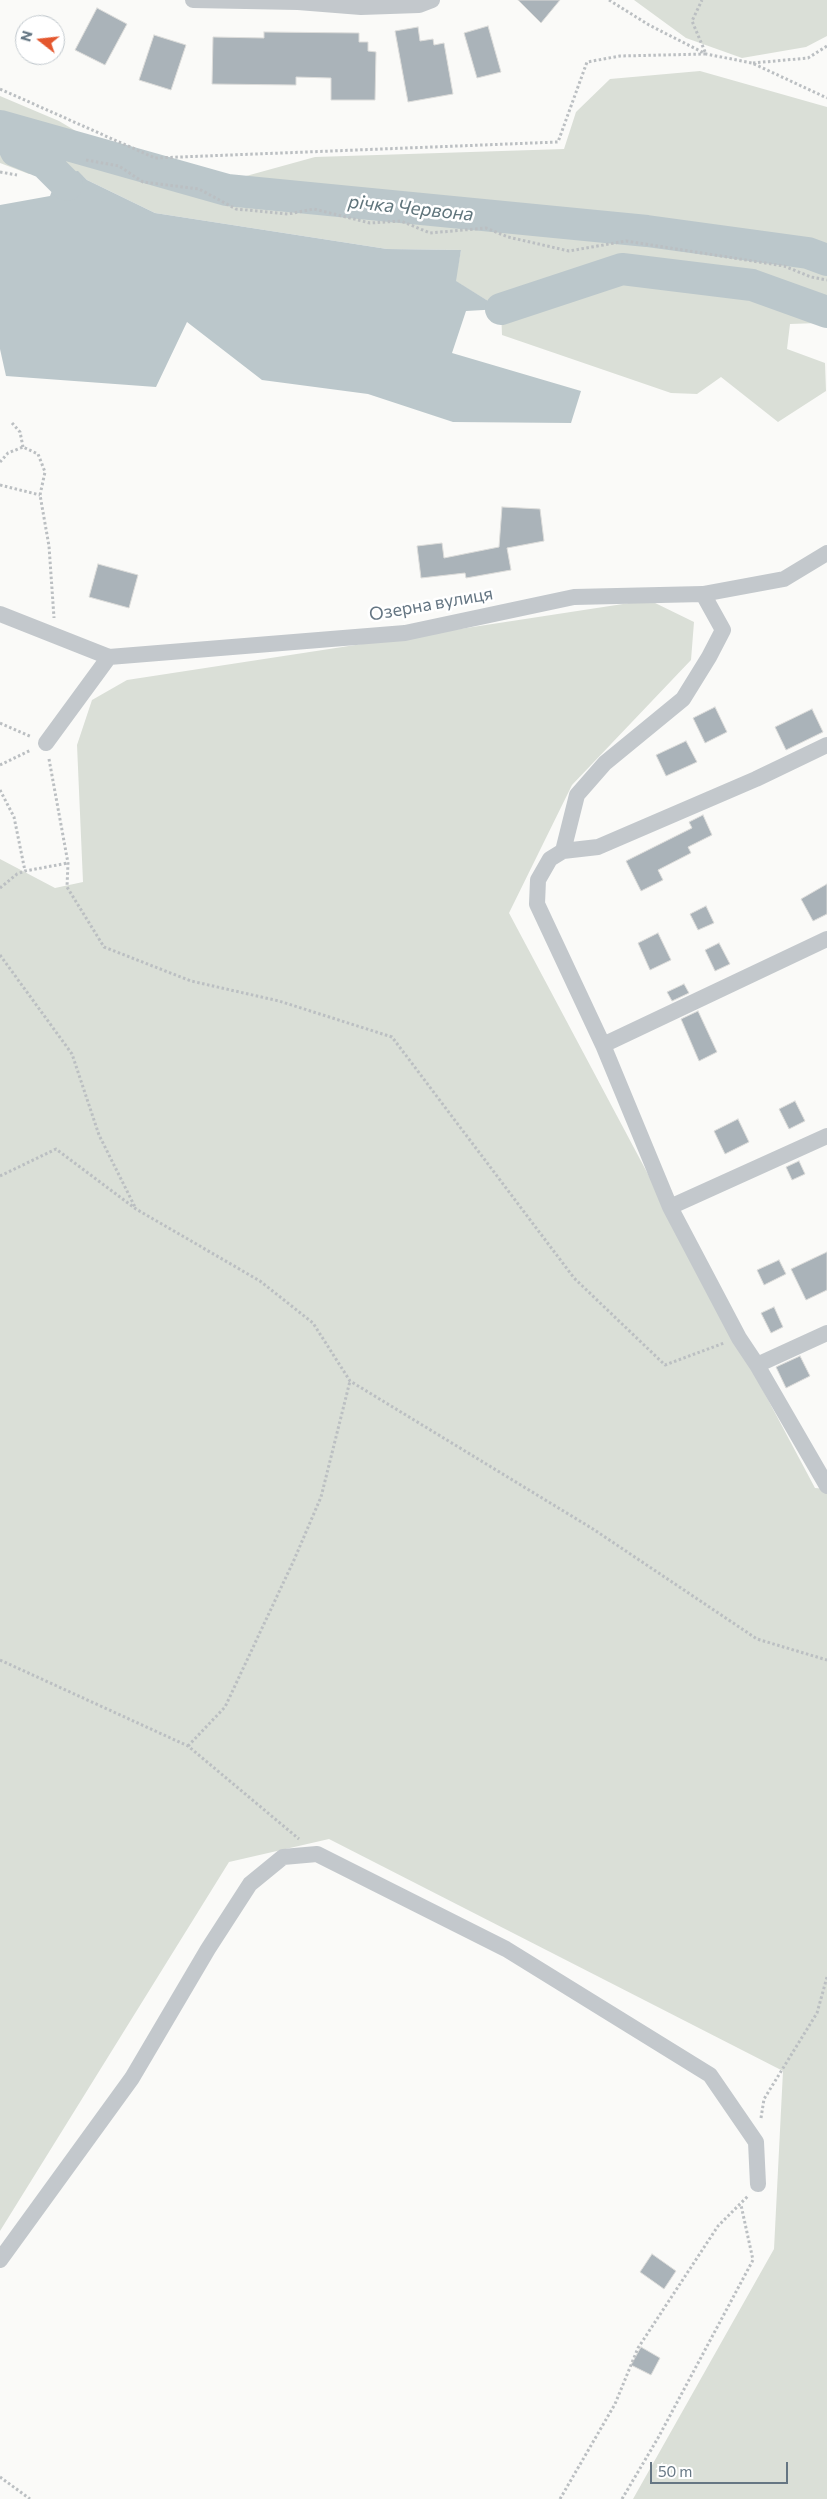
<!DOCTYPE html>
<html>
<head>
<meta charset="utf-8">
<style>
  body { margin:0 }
  #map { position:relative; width:827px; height:2499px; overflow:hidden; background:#fafaf8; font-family:Commissioner,sans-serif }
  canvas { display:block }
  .north { position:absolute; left:15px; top:15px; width:50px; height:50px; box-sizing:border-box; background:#fff; border:1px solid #c1c8cd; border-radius:50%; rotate:286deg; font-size:14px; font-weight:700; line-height:20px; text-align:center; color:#657683 }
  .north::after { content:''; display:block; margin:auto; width:18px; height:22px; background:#e4572e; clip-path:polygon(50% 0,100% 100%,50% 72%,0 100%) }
  .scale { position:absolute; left:650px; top:2462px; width:138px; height:22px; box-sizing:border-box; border:2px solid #657683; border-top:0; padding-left:6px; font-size:15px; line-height:18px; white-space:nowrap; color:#657683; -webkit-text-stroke:4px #fff; paint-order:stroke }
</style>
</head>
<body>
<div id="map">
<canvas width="827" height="2499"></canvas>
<div class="north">N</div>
<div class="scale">50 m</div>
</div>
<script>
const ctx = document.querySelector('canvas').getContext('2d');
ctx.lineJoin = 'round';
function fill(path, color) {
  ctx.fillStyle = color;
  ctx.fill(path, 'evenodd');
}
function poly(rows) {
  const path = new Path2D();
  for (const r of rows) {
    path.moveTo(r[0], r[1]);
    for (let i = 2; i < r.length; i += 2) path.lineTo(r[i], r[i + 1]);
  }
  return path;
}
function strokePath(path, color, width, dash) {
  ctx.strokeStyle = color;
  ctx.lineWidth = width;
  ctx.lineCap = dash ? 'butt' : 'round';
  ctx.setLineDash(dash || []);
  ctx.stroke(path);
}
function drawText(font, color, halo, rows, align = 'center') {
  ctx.font = font + ' Commissioner,sans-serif';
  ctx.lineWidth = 5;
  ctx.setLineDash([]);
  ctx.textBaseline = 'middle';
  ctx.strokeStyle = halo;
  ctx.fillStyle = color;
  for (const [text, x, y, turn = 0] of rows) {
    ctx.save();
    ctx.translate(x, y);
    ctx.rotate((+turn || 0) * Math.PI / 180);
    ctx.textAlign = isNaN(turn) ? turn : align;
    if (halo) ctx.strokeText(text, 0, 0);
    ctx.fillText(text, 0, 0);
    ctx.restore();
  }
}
const green = poly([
  [634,0,827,0,827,36,806,47,742,58,686,38],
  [700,71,827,107,827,315,819,323,790,324,787,349,825,363,826,391,778,422,721,377,697,394,671,393,502,335,501,309,455,281,461,250,387,249,155,213,87,180,77,171,29,174,0,163,0,96,59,121,143,171,228,181,315,157,564,149,576,112,610,79],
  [649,600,694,622,691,660,572,785,509,913,815,1488,827,1489,827,2499,633,2499,774,2249,783,2071,329,1839,229,1862,0,2231,0,859,55,888,83,882,77,745,92,700,127,680]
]);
const water = poly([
  [78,171,87,180,155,213,387,249,461,250,456,281,501,309,466,311,452,353,581,391,571,423,453,422,368,394,262,380,187,322,156,387,6,376,0,349,0,205,50,196,59,172]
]);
const river = poly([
  [0,126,227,190,647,231,808,253,827,260],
  [8,135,16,151,45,163,67,185],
  [501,309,622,269,752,285,827,312]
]);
const building = poly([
  [518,0,560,0,541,23,518,0],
  [97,8,127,24,105,65,75,50,97,8],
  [488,26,501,72,477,78,464,33,488,26],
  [418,27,420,41,433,39,434,45,444,43,453,94,408,102,395,31,418,27],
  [264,32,359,33,359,42,368,42,368,51,376,52,375,100,331,100,331,78,296,77,296,85,212,84,213,37,264,38,264,32],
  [154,35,186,45,171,90,139,80,154,35],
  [502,507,540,509,544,541,507,548,511,570,466,578,465,573,421,578,417,546,442,543,444,558,499,547,502,507],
  [98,564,138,575,129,608,89,597,98,564],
  [715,707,727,732,705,743,693,718,715,707],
  [812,709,823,732,786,750,775,727,812,709],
  [686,741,697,762,666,776,656,755,686,741],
  [703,815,712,835,688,847,691,853,658,870,663,880,641,891,626,861,692,828,689,822,703,815],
  [827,884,827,914,813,921,801,899,827,884],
  [706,906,714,923,698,930,690,914,706,906],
  [658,933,671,960,650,970,638,943,658,933],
  [719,943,730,964,715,971,705,950,719,943],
  [684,984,689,993,672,1001,667,992,684,984],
  [698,1011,717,1052,699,1061,681,1019,698,1011],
  [795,1101,805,1121,789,1129,779,1109,795,1101],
  [738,1119,749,1142,725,1154,714,1131,738,1119],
  [799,1161,805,1174,792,1180,786,1167,799,1161],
  [827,1252,827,1290,806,1300,791,1269,827,1252],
  [779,1260,786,1274,764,1285,757,1270,779,1260],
  [774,1307,783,1327,771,1333,761,1313,774,1307],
  [800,1356,810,1376,786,1388,776,1367,800,1356],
  [652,2254,676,2271,664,2289,640,2272,652,2254],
  [641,2347,660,2358,651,2375,631,2365,641,2347]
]);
const path = poly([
  [609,0,649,25,706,54,752,63,827,98],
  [753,63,808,58,827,46],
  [0,89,155,158,558,142,587,62,620,56,706,54,692,21,702,0],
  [86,160,119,166,143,182,199,189,236,209,288,214,314,209,370,223,401,221,430,233,486,228,508,237,569,251,626,241,784,266,811,277,827,280],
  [0,172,17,175],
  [12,423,20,432,23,447],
  [0,462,8,453,23,447,38,454,45,472,40,495,49,546,54,618],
  [0,485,40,495],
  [0,723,32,737],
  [49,759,68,863,67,887,104,947,191,981,279,1001,392,1037,574,1278,665,1365,724,1343],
  [0,765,31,750],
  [0,790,14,817,25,871],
  [0,888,17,874,25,871,68,863],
  [0,955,72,1054,99,1135,136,1209],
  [0,1176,56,1149,136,1209,260,1281,313,1323,350,1381,593,1529,757,1639,827,1660],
  [0,1660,188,1746,299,1839],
  [188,1746,225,1707,294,1560,321,1497,350,1381],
  [761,2118,764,2099,817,2013,827,1977],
  [0,2477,30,2499],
  [560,2499,615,2404,638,2348,718,2226,748,2196],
  [622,2499,658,2438,753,2260,741,2205]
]);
const street = poly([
  [193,0,298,2,361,7,419,5,432,0],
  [703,594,723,630,709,657,683,699,605,763,577,795,563,851,550,859,538,880,537,904,603,1045,670,1207,739,1338,757,1365,827,1333],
  [0,614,109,657],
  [46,743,109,657,405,633,574,597,703,594,784,579,827,553],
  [563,851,598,847,756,779,827,745],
  [603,1045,827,939],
  [670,1207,827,1136],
  [757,1365,827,1486],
  [0,2260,132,2078,208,1949,250,1884,283,1857,317,1854,506,1949,710,2075,756,2142,758,2184]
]);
const streetNames = [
  ["Озерна вулиця",431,604,-10]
];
const waterNames = [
  ["річка Червона",411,208,6]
];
fill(green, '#dadfd7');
fill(water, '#bbc7cb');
strokePath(river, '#bbc7cb', 32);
fill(building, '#aab3b9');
strokePath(building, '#dcdcda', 1);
strokePath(path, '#bbbfc2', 3, [2.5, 2.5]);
strokePath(street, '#c3c8cc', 16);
drawText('18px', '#657683', '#fff', streetNames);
drawText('italic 19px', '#60757c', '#fff', waterNames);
</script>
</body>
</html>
